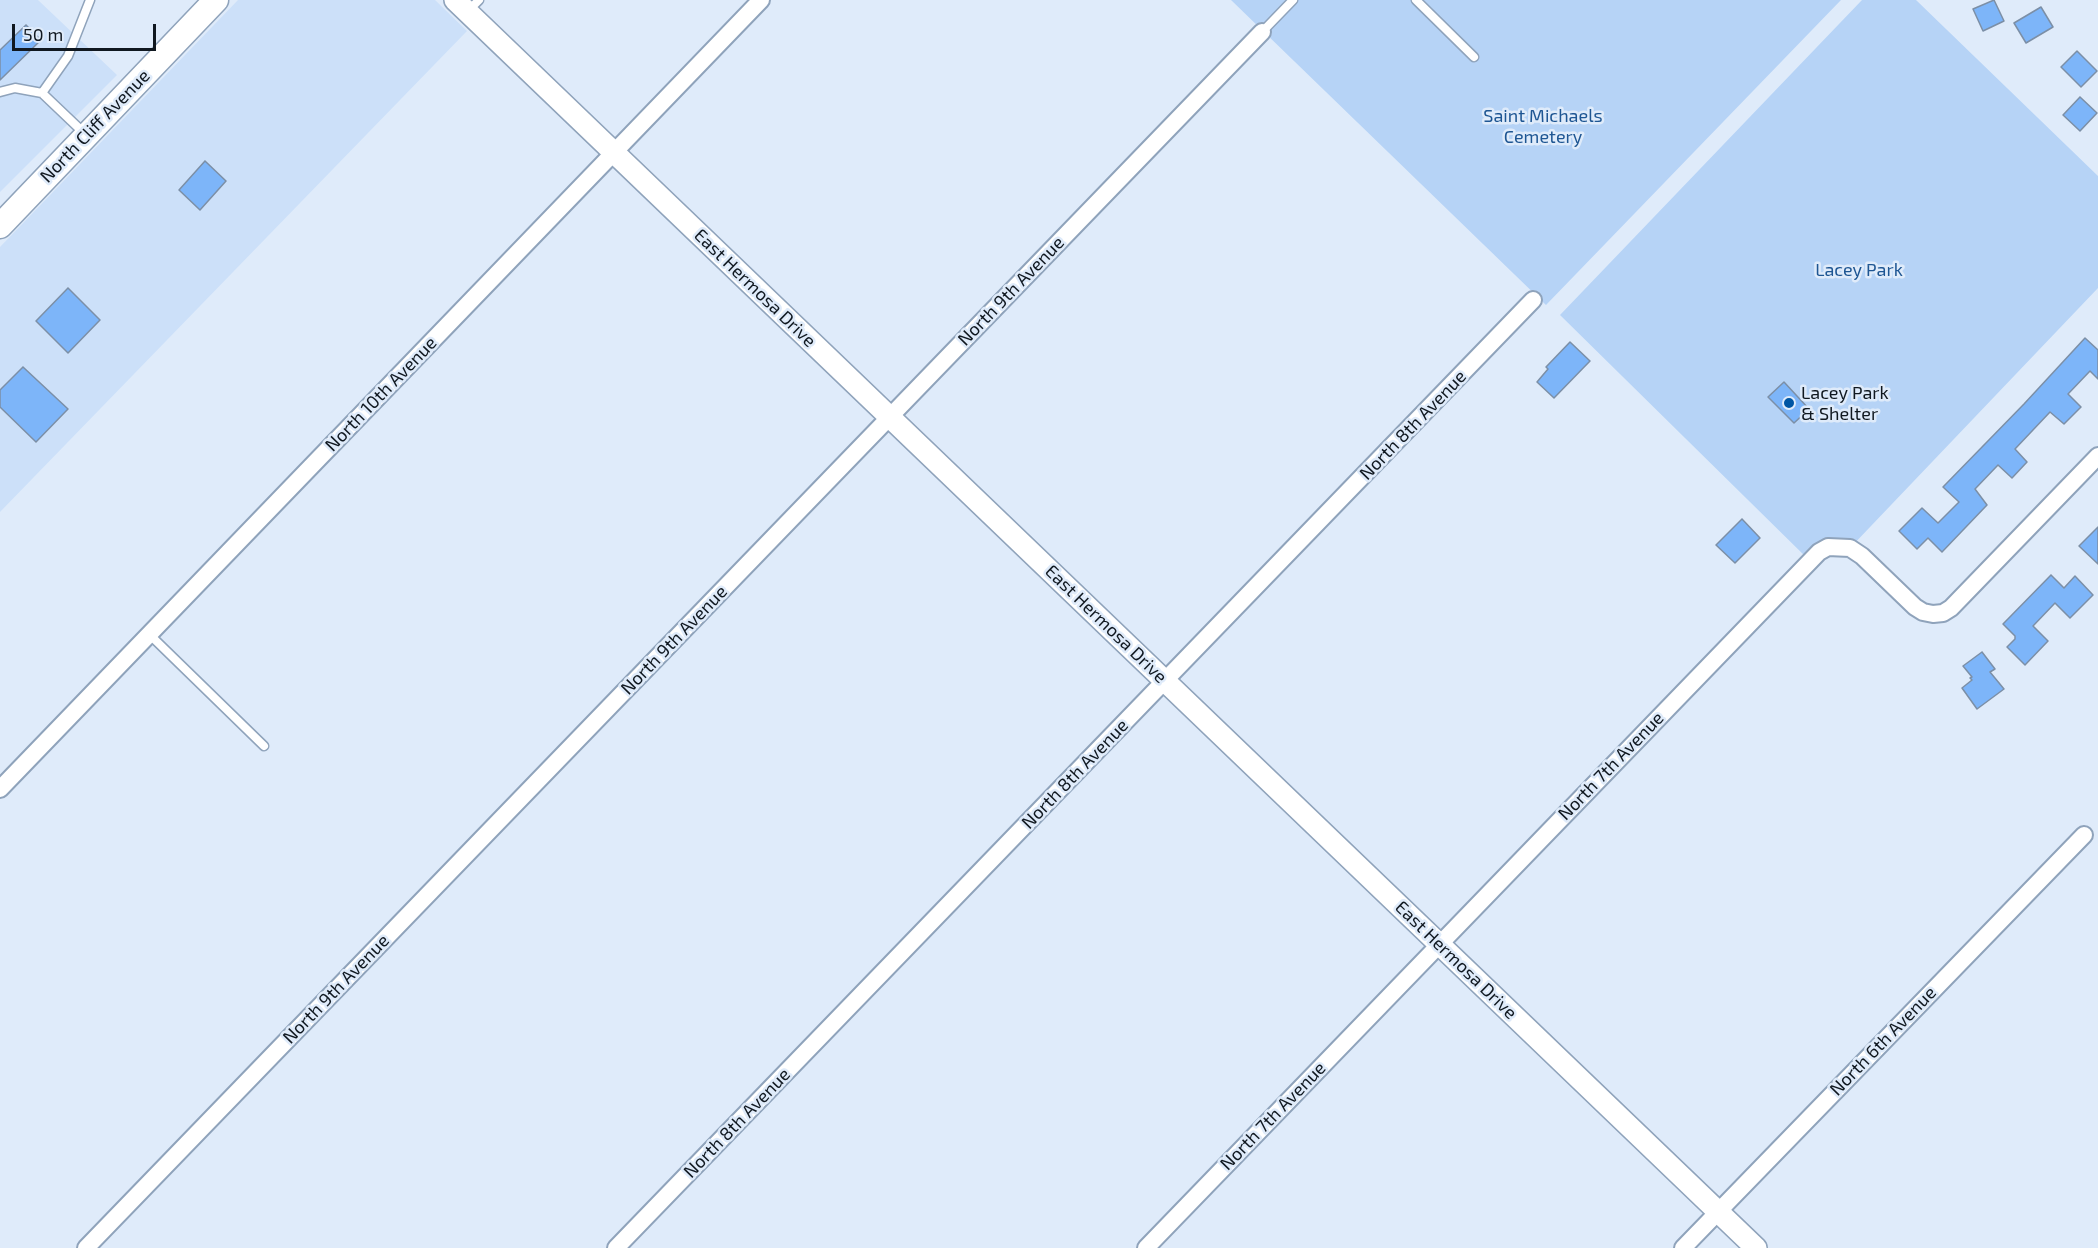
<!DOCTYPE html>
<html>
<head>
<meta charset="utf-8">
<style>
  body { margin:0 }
  #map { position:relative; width:2098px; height:1248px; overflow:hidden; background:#dfebfa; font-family:"Exo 2",sans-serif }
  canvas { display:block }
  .scale { position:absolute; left:12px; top:24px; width:144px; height:27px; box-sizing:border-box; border:3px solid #101820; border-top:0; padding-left:8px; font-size:18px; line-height:21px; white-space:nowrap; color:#101820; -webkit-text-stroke:4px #dfebfa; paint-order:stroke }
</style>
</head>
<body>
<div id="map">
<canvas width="2098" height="1248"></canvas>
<div class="scale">50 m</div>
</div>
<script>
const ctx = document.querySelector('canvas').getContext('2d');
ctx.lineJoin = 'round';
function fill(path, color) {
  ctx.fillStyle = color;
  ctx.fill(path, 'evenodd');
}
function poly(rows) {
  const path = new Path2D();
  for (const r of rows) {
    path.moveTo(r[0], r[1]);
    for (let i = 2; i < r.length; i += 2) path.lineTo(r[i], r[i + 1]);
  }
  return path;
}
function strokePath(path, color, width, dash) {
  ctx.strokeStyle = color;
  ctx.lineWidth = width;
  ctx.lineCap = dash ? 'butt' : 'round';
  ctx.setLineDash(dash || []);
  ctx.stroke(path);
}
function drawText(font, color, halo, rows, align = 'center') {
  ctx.font = font + ' "Exo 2",sans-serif';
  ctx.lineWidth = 5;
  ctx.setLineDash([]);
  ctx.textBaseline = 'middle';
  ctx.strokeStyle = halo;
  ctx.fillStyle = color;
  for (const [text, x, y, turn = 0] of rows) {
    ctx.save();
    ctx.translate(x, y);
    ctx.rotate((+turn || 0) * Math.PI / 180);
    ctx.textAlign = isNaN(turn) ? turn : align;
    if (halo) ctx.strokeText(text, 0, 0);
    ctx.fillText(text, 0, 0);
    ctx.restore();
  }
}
const built = poly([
  [0,0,38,0,117,75,0,192],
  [238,0,435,0,467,31,0,512,0,247]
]);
const green = poly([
  [1231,0,1841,0,1546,305],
  [1862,0,1916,0,2098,176,2098,288,1850,548,1810,561,1560,315]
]);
const building = poly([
  [1994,0,2004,21,1983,31,1973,9,1994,0],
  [2041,7,2053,27,2026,43,2014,23,2041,7],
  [26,25,41,40,0,80,0,50,26,25],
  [2077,51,2097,71,2081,87,2061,67,2077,51],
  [2080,97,2097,113,2080,131,2063,115,2080,97],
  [205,161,226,181,200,210,179,190,205,161],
  [68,288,100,320,68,353,36,321,68,288],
  [2085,338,2098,350,2098,379,2090,371,2068,394,2081,407,2064,424,2050,412,2015,449,2027,462,2012,478,1998,465,1975,489,1987,505,1942,552,1928,538,1917,549,1899,531,1922,508,1938,523,1959,502,1943,487,2024,404,2085,338],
  [1570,342,1590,361,1554,398,1537,382,1548,369,1546,367,1570,342],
  [23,367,68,409,36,442,0,407,0,390,23,367],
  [1784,382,1809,409,1794,423,1768,397,1784,382],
  [1742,519,1760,538,1735,563,1716,545,1742,519],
  [2098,527,2098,564,2079,546,2098,527],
  [2051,575,2064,588,2075,576,2093,595,2070,618,2055,603,2033,626,2048,641,2025,665,2007,647,2015,639,2015,636,2003,624,2051,575],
  [1982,652,1995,669,1990,672,2004,689,1977,709,1962,688,1972,680,1970,678,1972,677,1963,666,1982,652]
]);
const service = poly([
  [1416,0,1474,57],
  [468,11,479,0],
  [1262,32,1293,0],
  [0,92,15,88,42,93,84,133],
  [42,93,68,56,90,0],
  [149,634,264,746]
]);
const minor = poly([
  [0,789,761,0],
  [86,1248,1262,32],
  [616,1248,1533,300],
  [1146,1248,1819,552,1828,547,1850,548,1862,556,1915,607,1923,612,1933,614,1943,613,1951,608,2098,456],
  [1683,1248,2084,835]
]);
const tertiary = poly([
  [455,0,1756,1248]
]);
const secondary = poly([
  [0,226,216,0]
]);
const markers = [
  [1789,403,6,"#0056a4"]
];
const parkNames = [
  ["Saint Michaels",1543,116],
  ["Cemetery",1543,137],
  ["Lacey Park",1859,270]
];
const streetNames = [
  ["North Cliff Avenue",95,126,-46],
  ["East Hermosa Drive",755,288,44],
  ["North 9th Avenue",1011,291,-46],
  ["North 10th Avenue",381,394,-46],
  ["North 8th Avenue",1413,425,-46],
  ["East Hermosa Drive",1106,624,44],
  ["North 9th Avenue",674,640,-46],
  ["North 7th Avenue",1611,766,-46],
  ["North 8th Avenue",1075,774,-46],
  ["East Hermosa Drive",1456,960,44],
  ["North 9th Avenue",336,989,-46],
  ["North 6th Avenue",1883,1041,-46],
  ["North 7th Avenue",1273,1116,-46],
  ["North 8th Avenue",737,1123,-46]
];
const poiNames = [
  ["Lacey Park",1801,393],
  ["& Shelter",1801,414]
];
fill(built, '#cce0f9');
fill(green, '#b6d3f6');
fill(building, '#7db5f9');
strokePath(building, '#7c8fa6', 1.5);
strokePath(service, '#8fa3bb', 11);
strokePath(minor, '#8fa3bb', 20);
strokePath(tertiary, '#8fa3bb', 24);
strokePath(secondary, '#8fa3bb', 27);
strokePath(service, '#fff', 8);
strokePath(minor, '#fff', 16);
strokePath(tertiary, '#fff', 21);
strokePath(secondary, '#fff', 24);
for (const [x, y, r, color] of markers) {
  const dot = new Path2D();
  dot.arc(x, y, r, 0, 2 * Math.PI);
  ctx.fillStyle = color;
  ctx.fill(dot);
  strokePath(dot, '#dfebfa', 2);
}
drawText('18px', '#1e5693', '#dfebfa', parkNames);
drawText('18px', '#101820', '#dfebfa', streetNames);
drawText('18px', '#101820', '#dfebfa', poiNames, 'left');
</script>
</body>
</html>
